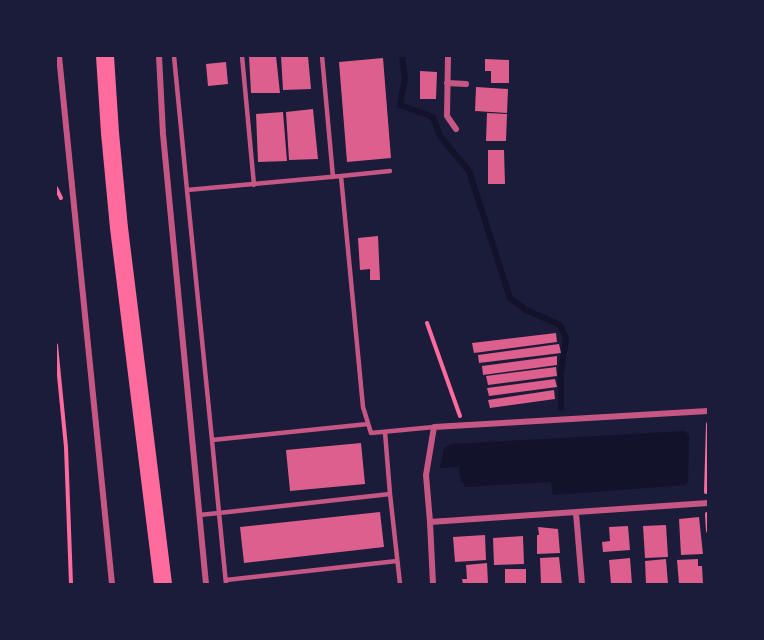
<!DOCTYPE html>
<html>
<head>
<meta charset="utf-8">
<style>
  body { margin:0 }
  #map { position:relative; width:764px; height:640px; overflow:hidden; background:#1b1b3a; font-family:"Varela Round",sans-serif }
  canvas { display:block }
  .frame { position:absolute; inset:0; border:57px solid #1b1b3a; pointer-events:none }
</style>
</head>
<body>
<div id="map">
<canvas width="764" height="640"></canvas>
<div class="frame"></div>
</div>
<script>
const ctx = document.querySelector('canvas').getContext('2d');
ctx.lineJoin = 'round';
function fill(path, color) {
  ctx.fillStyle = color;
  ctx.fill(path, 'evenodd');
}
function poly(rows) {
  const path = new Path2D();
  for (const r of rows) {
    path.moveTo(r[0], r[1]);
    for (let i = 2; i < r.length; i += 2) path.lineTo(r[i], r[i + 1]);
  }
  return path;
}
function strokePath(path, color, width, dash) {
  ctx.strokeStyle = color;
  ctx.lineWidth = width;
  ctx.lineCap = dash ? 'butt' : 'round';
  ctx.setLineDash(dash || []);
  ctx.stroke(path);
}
const water = poly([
  [685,431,689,435,688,482,685,485,553,495,551,482,464,487,464,483,461,482,459,467,440,468,444,448,452,444]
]);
const stream = poly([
  [402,56,405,78,400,105,433,117,440,136,469,171,510,298,526,310,560,325,566,338,561,373,561,408]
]);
const building = poly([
  [249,56,276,56,280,93,251,93],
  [281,56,308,56,311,89,283,90],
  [383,58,391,158,347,162,339,62],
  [485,59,509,60,509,83,491,83,491,71,485,71],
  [226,62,228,84,208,86,206,64],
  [420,71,437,72,436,99,420,99],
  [476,87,508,89,507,113,475,111],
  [313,109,318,159,289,160,286,112],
  [283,112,287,161,258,162,256,114],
  [487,113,507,114,506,141,486,141],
  [488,150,504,150,505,184,488,184],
  [378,236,380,280,370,280,370,269,360,270,358,238],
  [556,333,557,342,474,353,472,343],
  [559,344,561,353,479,363,478,355],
  [557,356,557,365,483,375,482,366],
  [556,367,557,376,488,385,486,376],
  [555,379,557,387,489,396,487,388],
  [554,390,555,399,490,408,488,400],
  [361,443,365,484,290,491,286,450],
  [380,512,384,547,244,563,240,527],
  [699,517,703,554,681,555,679,519],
  [666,525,668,557,645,558,643,526],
  [628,526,630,550,603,552,602,542,610,541,609,527],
  [538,527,558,529,560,553,537,554,537,535,539,535],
  [485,535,486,560,455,562,453,537],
  [523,536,524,564,494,565,493,538],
  [559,557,562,584,541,584,540,558],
  [630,558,632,584,611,584,609,560],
  [666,559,668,584,646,584,645,561],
  [698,559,698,566,702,566,703,584,679,584,677,560],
  [487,563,488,584,463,584,462,579,467,579,466,565],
  [505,569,526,569,526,584,505,584]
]);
const path = poly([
  [56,188,61,198],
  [427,323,460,416],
  [56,345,66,447,71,584],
  [706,492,708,424],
  [707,514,708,531]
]);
const service = poly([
  [174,56,187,190,341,176,363,407,371,433,434,427],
  [242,56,254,185],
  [322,56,333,177],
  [341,176,390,171],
  [187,190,212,440],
  [390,494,400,584],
  [199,515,219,513,212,440,368,424],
  [226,580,397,561],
  [226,584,219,513,390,494,385,432]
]);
const minor = poly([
  [59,56,112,584],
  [159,56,163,134,206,584],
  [448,56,447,116,456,129],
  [447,83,466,84],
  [576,513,582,584],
  [430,522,708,503],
  [433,584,430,522,426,475,434,427,708,411]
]);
const motorway = poly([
  [105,56,110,133,119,228,163,584]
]);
fill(water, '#12122b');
strokePath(stream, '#12122b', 6);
fill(building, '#dd5f8e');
strokePath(path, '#ff6b9d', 4);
strokePath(service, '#c65784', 4.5);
strokePath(minor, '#c65784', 6);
strokePath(motorway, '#ff6b9d', 18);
</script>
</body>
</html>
